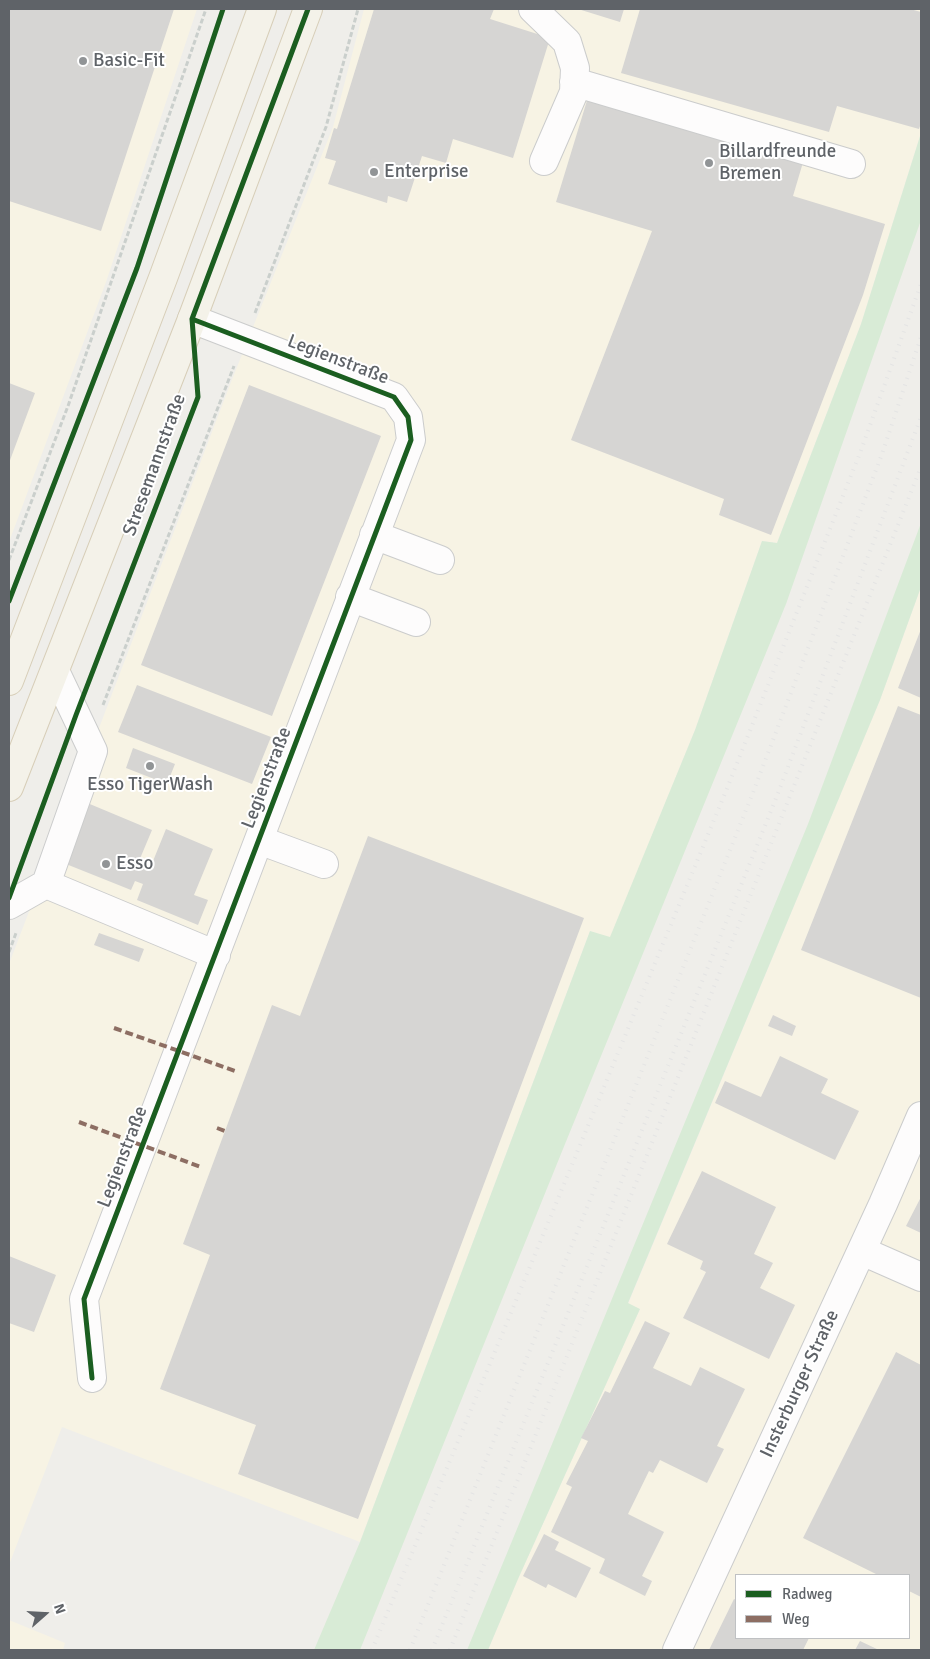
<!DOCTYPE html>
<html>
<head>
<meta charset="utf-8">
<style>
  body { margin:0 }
  #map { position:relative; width:930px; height:1659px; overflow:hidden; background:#efeeea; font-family:Signika,sans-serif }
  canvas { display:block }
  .frame { position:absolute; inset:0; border:10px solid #5f6368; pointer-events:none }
  .legend { position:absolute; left:735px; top:1574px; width:175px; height:65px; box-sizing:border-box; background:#fff; border:1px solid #bfc1c3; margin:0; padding:6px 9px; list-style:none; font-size:15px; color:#5f6368 }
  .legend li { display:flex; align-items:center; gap:10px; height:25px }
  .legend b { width:25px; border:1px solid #bfc1c3 }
  .north { position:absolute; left:20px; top:1589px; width:50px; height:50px; -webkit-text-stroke:4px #fff; paint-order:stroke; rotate:71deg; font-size:14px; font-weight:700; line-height:20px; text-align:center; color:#5f6368 }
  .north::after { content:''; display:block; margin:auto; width:18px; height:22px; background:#5f6368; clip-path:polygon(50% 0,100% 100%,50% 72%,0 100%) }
</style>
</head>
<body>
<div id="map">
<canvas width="930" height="1659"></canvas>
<div class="frame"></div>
<ul class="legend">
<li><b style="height:6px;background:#1b5e20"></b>Radweg</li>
<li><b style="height:6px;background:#8d6e63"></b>Weg</li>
</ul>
<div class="north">N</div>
</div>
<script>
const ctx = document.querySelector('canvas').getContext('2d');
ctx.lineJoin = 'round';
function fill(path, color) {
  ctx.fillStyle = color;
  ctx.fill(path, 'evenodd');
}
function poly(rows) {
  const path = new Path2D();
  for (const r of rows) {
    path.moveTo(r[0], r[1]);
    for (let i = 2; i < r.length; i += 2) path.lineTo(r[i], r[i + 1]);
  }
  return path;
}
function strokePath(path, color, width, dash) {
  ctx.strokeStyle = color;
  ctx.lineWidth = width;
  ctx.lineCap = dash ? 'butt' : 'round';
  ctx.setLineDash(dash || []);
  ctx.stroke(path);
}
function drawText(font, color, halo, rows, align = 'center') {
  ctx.font = font + ' Signika,sans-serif';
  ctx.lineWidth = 4;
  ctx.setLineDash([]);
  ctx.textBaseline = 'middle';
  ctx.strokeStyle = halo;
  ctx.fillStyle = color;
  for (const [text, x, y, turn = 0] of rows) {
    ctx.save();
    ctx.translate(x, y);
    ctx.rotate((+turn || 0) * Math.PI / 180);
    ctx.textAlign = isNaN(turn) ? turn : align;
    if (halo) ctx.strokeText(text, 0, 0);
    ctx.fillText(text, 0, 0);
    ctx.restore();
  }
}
const commercial = poly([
  [9,9,197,9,106,282,9,542],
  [364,9,921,9,921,133,861,324,777,543,762,541,695,730,610,938,590,931,360,1542,62,1427,9,1565,9,964,231,382,333,127],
  [921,587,921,1650,488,1650,518,1579,640,1309,628,1304,880,700],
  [736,1575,909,1575,909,1638,736,1638],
  [9,1620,65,1643,63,1650,9,1650]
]);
const green = poly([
  [921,133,921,220,786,604,565,1144,360,1650,314,1650,360,1542,590,931,610,937,695,730,762,541,777,543,861,324],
  [921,523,921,587,880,700,628,1303,640,1309,518,1579,488,1650,467,1650,808,824]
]);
const building = poly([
  [9,9,174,9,101,231,9,201],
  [374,9,494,9,490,19,550,38,513,158,453,139,446,163,422,156,407,202,388,196,387,203,328,184,336,161,325,158,334,128,337,129],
  [578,9,624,9,620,22],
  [640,9,910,9,921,12,921,123,919,129,837,106,829,132,621,73],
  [589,94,804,159,793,196,885,224,863,295,771,535,719,515,724,499,571,440,652,231,556,202],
  [9,383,35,393,9,463],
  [249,385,381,436,272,716,141,665],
  [921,629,921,698,898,688],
  [137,685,271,737,252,784,118,732],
  [898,706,921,715,921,998,801,950],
  [133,748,175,764,167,784,126,768],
  [85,802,152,830,139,861,151,866,166,829,213,849,194,895,208,900,198,925,137,900,143,884,135,881,131,890,61,862],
  [368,836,584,918,358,1519,238,1474,256,1425,160,1389,210,1255,183,1244,225,1131,272,1005,300,1016],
  [99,933,144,949,139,962,94,945],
  [773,1015,796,1026,792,1036,768,1026],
  [780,1056,828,1079,821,1093,859,1111,835,1160,715,1103,725,1081,761,1097],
  [702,1171,776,1207,754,1254,773,1263,760,1288,795,1305,769,1359,683,1318,706,1272,700,1269,703,1261,667,1244],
  [921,1197,921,1233,906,1226],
  [9,1256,56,1275,34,1332,9,1323],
  [645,1321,670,1333,653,1368,691,1386,700,1367,745,1389,717,1446,724,1449,707,1483,660,1460,653,1473,649,1471,628,1514,664,1532,642,1576,652,1581,645,1596,599,1573,605,1559,551,1532,572,1487,566,1484,588,1441,581,1438,605,1391,610,1393],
  [896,1352,921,1365,921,1597,909,1591,909,1575,878,1575,803,1538],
  [544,1534,559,1542,555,1550,591,1568,576,1598,548,1584,546,1588,523,1576],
  [734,1599,736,1600,736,1638,809,1638,803,1650,709,1650],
  [860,1641,879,1650,855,1650]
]);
const path = poly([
  [255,313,326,127,358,9],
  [9,560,68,406,206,9],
  [103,705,234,366],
  [9,952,16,933]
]);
const minor = poly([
  [533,9,567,42,575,68,574,92,544,161],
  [574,82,851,164],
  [374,535,440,560],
  [350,597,416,622],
  [259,840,324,864],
  [46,884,216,955],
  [9,905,46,884,93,751,55,671],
  [862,1251,921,1277],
  [92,1378,84,1299,411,440,408,417,394,397,192,319],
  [677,1650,883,1204,921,1116]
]);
const major = poly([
  [9,681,163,278,262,9],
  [9,787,192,319,308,9]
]);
const rail = poly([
  [372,1650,728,786,860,453,921,284],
  [410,1650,752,795,882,454,921,337],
  [432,1650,775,801,921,417],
  [450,1650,921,467]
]);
const quiet = poly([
  [114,1028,238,1072],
  [79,1122,201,1167],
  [217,1128,225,1131]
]);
const cycleway = poly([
  [9,601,137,268,223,9],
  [9,898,76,715,198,397,192,319,308,9],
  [92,1378,84,1299,411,440,408,417,394,397,192,319]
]);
const markers = [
  [83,61,5,"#919496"],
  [709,163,5,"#919496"],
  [374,172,5,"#919496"],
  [150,766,5,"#919496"],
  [106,864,5,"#919496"]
];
const poiNames = [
  ["Basic-Fit",93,61],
  ["Billardfreunde",719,152],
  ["Bremen",719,174],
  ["Enterprise",384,172],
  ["Esso TigerWash",150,785,"center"],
  ["Esso",116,864]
];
const streetNames = [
  ["Legienstraße",338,360,21],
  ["Stresemannstraße",155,465,-70],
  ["Legienstraße",267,778,-69],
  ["Legienstraße",123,1157,-69],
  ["Insterburger Straße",800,1384,-65]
];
fill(commercial, '#f7f3e4');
fill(green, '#d8ebd6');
fill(building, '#d6d5d3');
strokePath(minor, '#cbcccc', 30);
strokePath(major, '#d7ceb8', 30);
strokePath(path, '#cacfcc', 3, [5, 2.5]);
strokePath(minor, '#fdfcfc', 28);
strokePath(major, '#f4f2e9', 28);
strokePath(rail, '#e4e4e4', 4, [1, 6]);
strokePath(quiet, '#8d6e63', 4, [8, 4]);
strokePath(cycleway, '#1b5e20', 5);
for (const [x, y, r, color] of markers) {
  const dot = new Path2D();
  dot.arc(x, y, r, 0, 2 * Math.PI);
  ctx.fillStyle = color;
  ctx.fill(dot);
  strokePath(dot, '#fff', 2);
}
drawText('19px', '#5f6368', '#fff', poiNames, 'left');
drawText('19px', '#5f6368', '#fff', streetNames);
</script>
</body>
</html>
